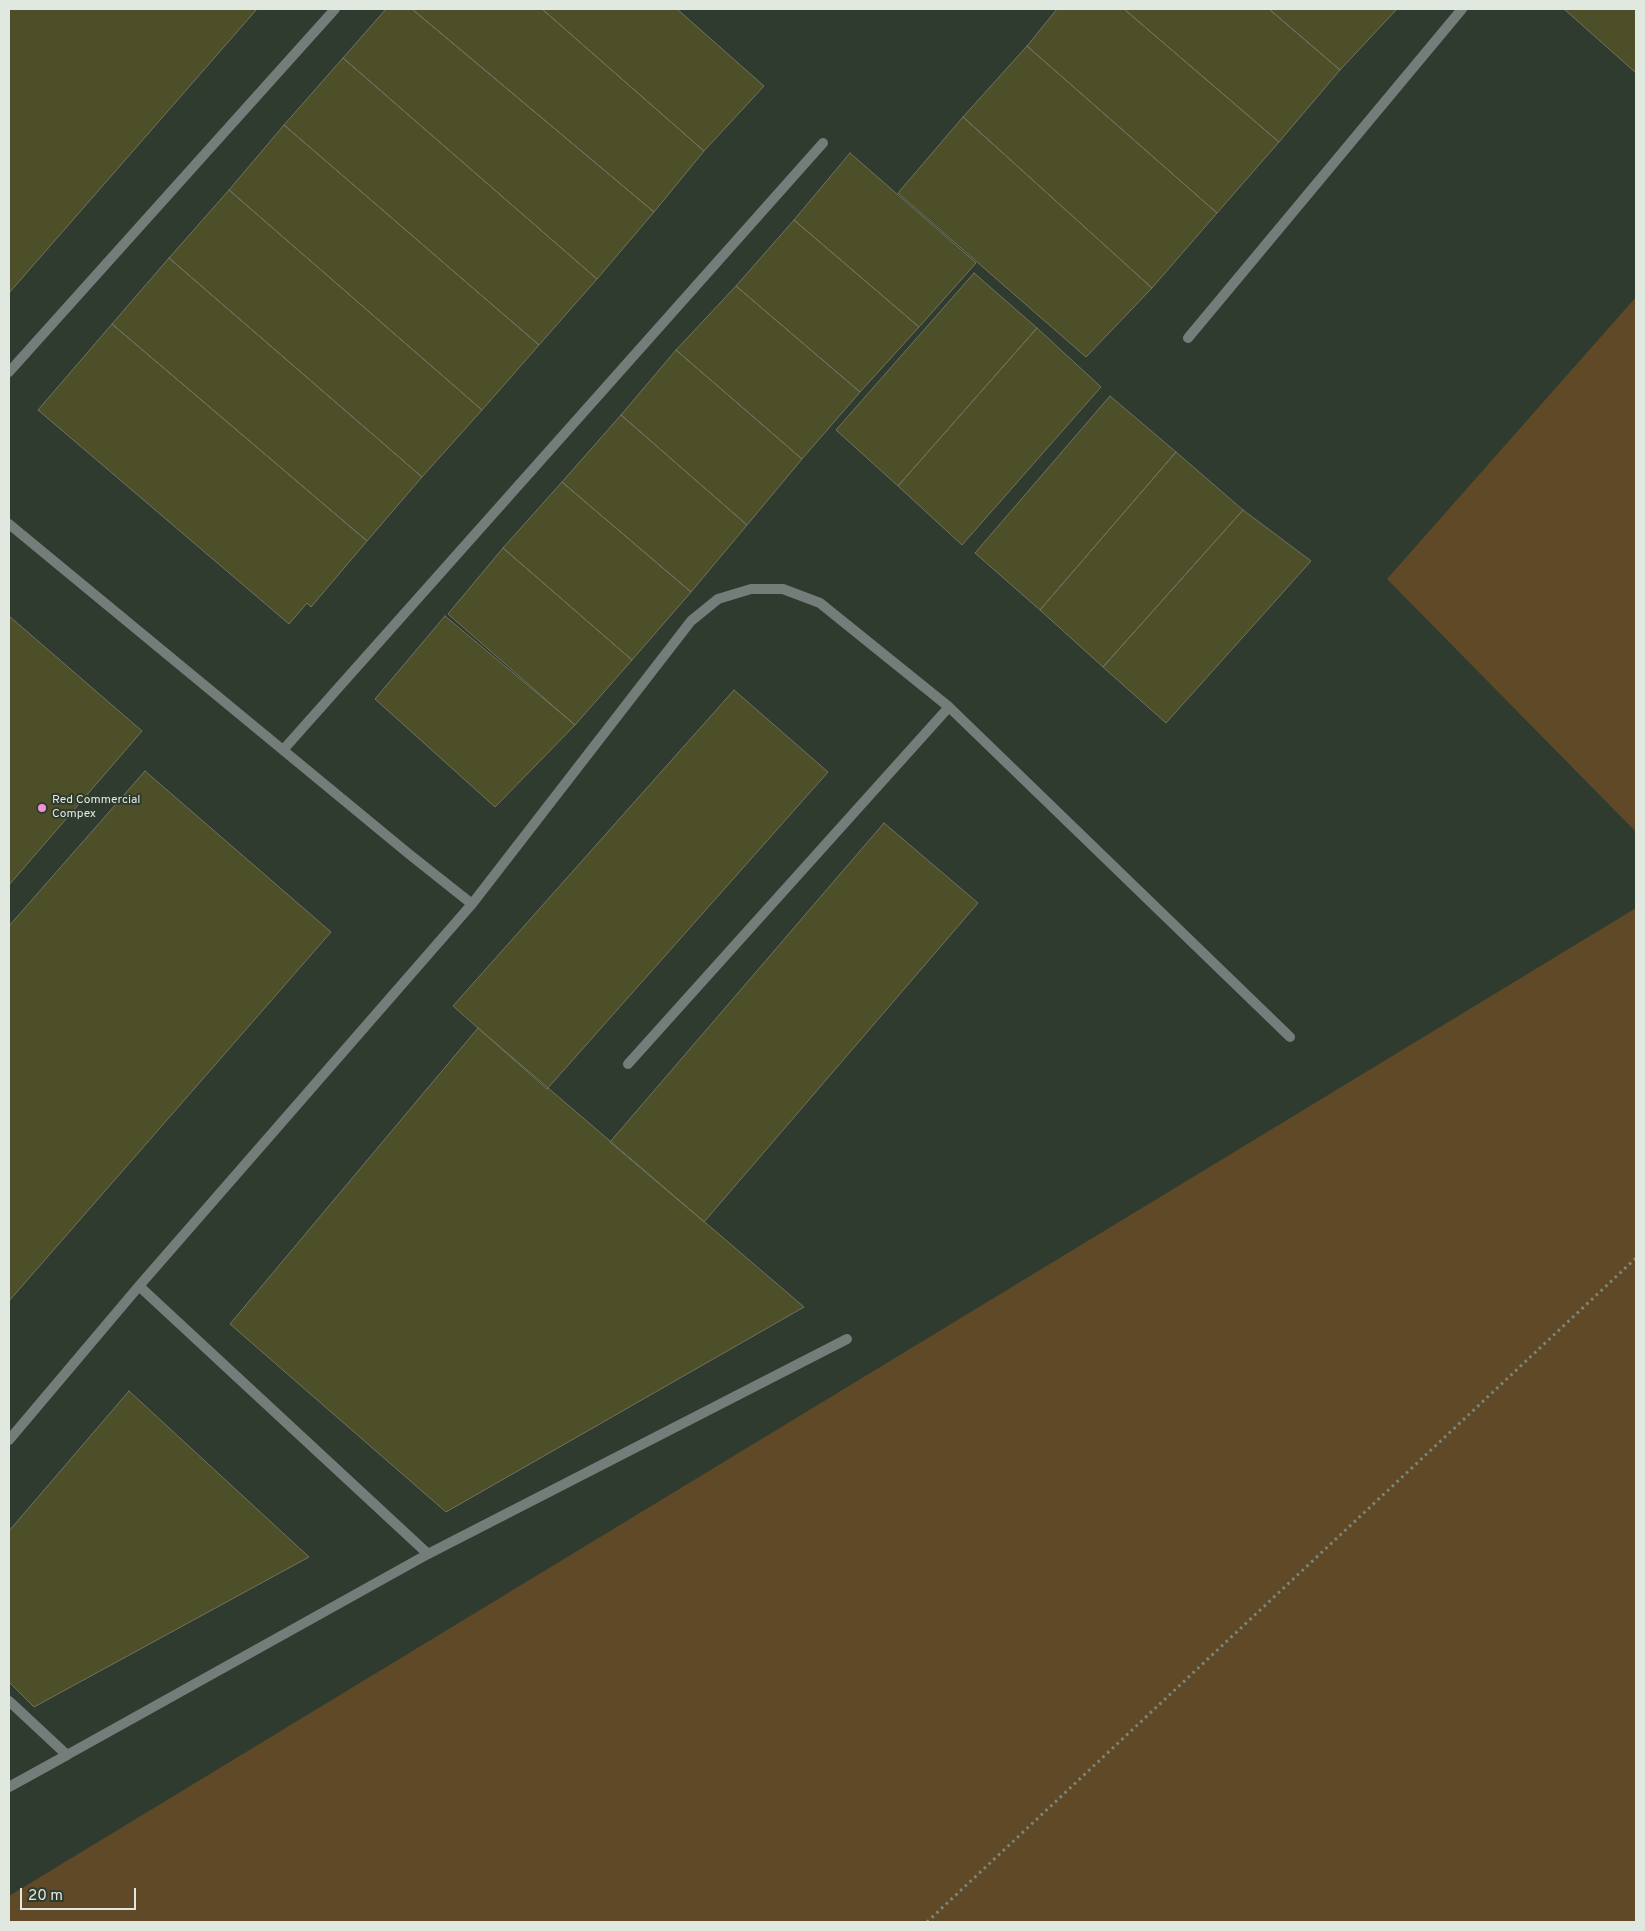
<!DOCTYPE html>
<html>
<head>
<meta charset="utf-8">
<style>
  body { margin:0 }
  #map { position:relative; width:1645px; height:1931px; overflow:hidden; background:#303b2f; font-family:Overpass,sans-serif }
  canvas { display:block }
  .frame { position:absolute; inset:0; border:10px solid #e0e8e0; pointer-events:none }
  .scale { position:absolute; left:20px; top:1888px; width:116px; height:22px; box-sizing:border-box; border:2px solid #e0e8e0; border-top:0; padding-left:6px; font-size:15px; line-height:18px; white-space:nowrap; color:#e0e8e0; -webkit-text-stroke:4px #303b2f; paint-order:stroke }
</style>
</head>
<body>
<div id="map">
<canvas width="1645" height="1931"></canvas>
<div class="frame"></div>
<div class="scale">20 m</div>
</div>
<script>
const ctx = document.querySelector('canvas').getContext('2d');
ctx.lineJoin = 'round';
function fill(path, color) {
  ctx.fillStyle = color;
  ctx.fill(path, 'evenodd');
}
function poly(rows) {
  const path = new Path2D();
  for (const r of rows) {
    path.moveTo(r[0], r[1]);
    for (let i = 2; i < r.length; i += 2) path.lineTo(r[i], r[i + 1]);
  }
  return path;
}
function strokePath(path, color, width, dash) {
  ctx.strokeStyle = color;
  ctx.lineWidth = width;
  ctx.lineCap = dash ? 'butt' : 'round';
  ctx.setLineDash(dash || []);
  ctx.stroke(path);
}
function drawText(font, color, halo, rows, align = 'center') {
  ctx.font = font + ' Overpass,sans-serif';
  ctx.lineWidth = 4;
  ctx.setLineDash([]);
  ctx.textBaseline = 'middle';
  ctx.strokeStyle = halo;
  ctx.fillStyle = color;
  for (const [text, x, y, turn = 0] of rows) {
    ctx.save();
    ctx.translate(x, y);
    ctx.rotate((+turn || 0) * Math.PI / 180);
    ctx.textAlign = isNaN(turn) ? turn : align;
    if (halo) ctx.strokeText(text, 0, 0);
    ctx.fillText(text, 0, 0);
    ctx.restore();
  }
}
const green = poly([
  [1636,297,1636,832,1387,579],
  [1636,908,1636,1922,9,1922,9,1896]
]);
const building = poly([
  [9,9,257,9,9,293,9,9],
  [386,9,412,9,654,212,597,279,343,58,386,9],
  [412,9,542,9,704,151,654,212,412,9],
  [542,9,677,9,764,86,704,151,542,9],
  [1057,9,1124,9,1279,142,1217,213,1027,46,1057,9],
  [1124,9,1269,9,1340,70,1279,142,1124,9],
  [1269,9,1397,9,1340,70,1269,9],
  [1564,9,1636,9,1636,73,1564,9],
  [1027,46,1217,213,1152,288,963,117,1027,46],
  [343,58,597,279,539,345,284,125,343,58],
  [963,117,1152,288,1086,357,898,193,963,117],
  [284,125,539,345,482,410,229,190,284,125],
  [850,153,976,263,919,327,794,220,850,153],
  [229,190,482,410,422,477,169,258,229,190],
  [794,220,919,327,860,392,736,286,794,220],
  [169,258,422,477,367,541,112,324,169,258],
  [974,273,1037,328,898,486,836,430,974,273],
  [736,286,860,392,802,459,676,350,736,286],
  [112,324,367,541,311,607,307,603,289,624,38,410,112,324],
  [1037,328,1101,387,962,545,898,486,1037,328],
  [676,350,802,459,747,525,621,415,676,350],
  [1110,396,1176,452,1040,610,975,553,1110,396],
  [621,415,747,525,691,592,562,482,621,415],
  [1176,452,1243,510,1103,667,1040,610,1176,452],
  [562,482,691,592,632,660,503,548,562,482],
  [1243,510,1311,561,1166,723,1103,667,1243,510],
  [503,548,632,660,575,725,448,614,503,548],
  [9,616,142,731,9,885,9,616],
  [445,616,575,725,495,807,375,699,445,616],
  [734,690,828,772,547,1089,453,1006,734,690],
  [145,771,331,932,9,1301,9,926,145,771],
  [884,823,978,903,704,1222,610,1142,884,823],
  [478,1028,804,1307,446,1512,230,1324,478,1028],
  [129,1391,309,1557,34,1707,9,1682,9,1531,129,1391]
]);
const path = poly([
  [927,1922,1636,1258]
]);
const lane = poly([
  [1188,338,1462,9],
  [9,372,335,9],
  [9,524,409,854,472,904,139,1286,9,1440],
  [283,750,823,143],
  [472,904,691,621,718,599,751,589,783,589,820,603,949,707,1290,1037],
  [628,1064,949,707],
  [428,1554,847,1339],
  [9,1701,67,1755,9,1787],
  [67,1755,428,1554,139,1286]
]);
const markers = [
  [42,808,5,"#f391d5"]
];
const poiNames = [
  ["Red Commercial",52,801],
  ["Compex",52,815]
];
fill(green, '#5f4927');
fill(building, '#4d4f28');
strokePath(building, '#717261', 1);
strokePath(path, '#7d877c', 3, [2.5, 4]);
strokePath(lane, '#747d7a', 10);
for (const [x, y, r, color] of markers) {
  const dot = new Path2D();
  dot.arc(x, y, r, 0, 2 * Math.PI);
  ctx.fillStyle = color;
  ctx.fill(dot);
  strokePath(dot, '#303b2f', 2);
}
drawText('12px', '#e0e8e0', '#303b2f', poiNames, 'left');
</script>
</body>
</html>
